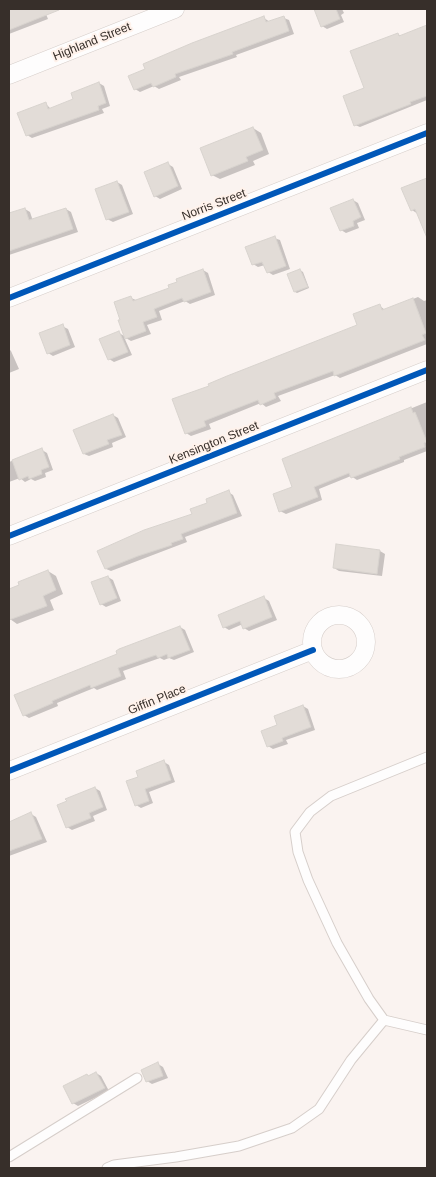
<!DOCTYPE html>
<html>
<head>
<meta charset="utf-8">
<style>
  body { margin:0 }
  #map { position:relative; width:436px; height:1177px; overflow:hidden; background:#faf3f0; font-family:Helvetica,sans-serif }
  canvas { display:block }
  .frame { position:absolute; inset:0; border:10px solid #372f2a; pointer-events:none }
</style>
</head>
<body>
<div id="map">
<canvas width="436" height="1177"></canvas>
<div class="frame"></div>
</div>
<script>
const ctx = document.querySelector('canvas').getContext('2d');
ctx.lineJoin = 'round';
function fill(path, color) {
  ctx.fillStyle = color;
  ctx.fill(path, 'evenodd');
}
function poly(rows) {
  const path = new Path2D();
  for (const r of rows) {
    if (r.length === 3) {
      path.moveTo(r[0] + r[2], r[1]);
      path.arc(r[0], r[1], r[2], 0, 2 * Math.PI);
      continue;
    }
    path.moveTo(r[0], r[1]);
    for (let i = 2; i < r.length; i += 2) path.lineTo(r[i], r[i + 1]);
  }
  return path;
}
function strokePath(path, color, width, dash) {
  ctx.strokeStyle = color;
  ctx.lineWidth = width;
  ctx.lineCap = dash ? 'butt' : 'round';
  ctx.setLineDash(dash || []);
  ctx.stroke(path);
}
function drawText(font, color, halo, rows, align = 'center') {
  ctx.font = font + ' Helvetica,sans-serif';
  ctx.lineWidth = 4;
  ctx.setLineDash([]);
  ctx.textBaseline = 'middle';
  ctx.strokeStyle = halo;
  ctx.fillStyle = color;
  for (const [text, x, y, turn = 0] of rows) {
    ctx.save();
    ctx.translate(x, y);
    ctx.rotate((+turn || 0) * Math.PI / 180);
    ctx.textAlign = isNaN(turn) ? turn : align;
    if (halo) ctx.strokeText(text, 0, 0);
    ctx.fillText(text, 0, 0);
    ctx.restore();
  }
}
const shadow = poly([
  [9,9,44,9,48,19,9,34],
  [315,9,342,9,344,13,341,15,344,22,327,29,322,26],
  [264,18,270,22,284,18,289,20,294,34,236,55,237,57,179,77,181,80,159,89,154,86,140,92,135,89],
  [427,26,427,100,360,127,355,125,365,89,398,34,401,36],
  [99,83,104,86,110,106,102,109,104,113,32,138,27,135,46,104,51,109,75,100],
  [253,128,261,133,269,154,253,161,255,165,220,179,212,175],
  [168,164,173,167,182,189,160,199,155,196],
  [427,179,427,223,418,214,412,210,403,189],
  [117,182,122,185,133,214,113,222,107,219],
  [353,200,358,203,365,220,357,223,359,228,346,233,341,230],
  [25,209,30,212,33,221,66,209,71,212,78,232,9,255,9,214],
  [274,238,280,240,290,269,273,275,268,272,265,265,258,267,253,264],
  [203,270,208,273,215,295,190,304,185,301,159,311,162,320,147,325,151,334,131,341,124,337,132,355,114,362,109,359,119,333,126,337,131,298,136,300,171,289],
  [300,270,303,272,309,288,297,293,295,292],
  [418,297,424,301,427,300,427,344,340,378,335,375,278,396,281,401,266,407,261,403,209,424,211,429,191,436,186,433,210,386,359,326,380,306,385,310],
  [62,326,68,329,75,347,53,356,48,353],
  [9,349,11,351,19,369,9,373],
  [427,402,427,451,404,460,404,462,357,480,351,476,319,489,322,500,286,514,280,511,294,488,283,460],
  [113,415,118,418,126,437,112,443,113,447,89,456,84,454],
  [42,450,47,453,53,470,45,473,46,477,35,481,31,479,25,482,20,478,9,482,9,462],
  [228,492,233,495,242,516,185,537,187,542,111,571,106,569,193,515],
  [380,551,385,554,382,576,339,571,334,568],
  [48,571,56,576,63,594,50,600,54,610,17,624,10,619,9,590],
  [108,577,113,580,121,601,106,607,101,604],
  [264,598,269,601,277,620,249,631,244,628,243,624,229,630,224,627],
  [180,627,185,630,194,652,174,660,169,658,164,660,160,658,123,671,126,679,97,690,94,688,57,703,58,706,29,718,24,715,119,654],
  [303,706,308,709,315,730,286,740,288,744,273,749,268,746,279,726],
  [164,762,169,765,175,782,149,792,153,803,141,808,136,805,140,777],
  [95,788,100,791,107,810,93,816,95,821,72,830,67,827],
  [31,814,36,817,47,842,9,856,9,823],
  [158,1064,163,1067,168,1078,152,1084,147,1081],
  [96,1073,101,1076,109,1091,78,1106,73,1103,65,1086]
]);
const building = poly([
  [9,9,59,9,59,10,9,30,9,9],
  [314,9,336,9,340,19,321,27,314,9],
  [264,16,266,22,284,16,289,31,232,52,233,54,175,74,176,77,153,87,151,83,134,90,128,76,145,69,143,64,192,43,264,16],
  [427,25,427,96,410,102,411,104,354,126,343,96,364,88,350,51,398,33,399,36,427,25],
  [99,82,106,103,98,106,99,110,26,136,17,113,46,102,48,109,73,99,71,93,99,82],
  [253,127,263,150,246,157,248,161,211,176,200,148,253,127],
  [168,162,178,186,154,197,144,172,168,162],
  [427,178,427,238,415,209,411,211,401,188,427,178],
  [117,181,129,212,106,220,95,189,117,181],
  [353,199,361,217,353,221,354,226,340,231,330,208,353,199],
  [25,208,29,220,66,208,73,229,9,251,9,213,25,208],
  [275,236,286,266,267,273,262,262,252,265,245,247,275,236],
  [203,269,211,292,184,302,182,298,154,309,157,317,143,322,146,331,125,339,118,320,120,320,114,302,131,296,133,301,169,288,168,285,177,282,176,279,203,269],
  [300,269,308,287,294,292,287,274,300,269],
  [413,298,426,333,422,335,425,340,334,376,333,371,274,393,276,398,260,405,258,400,204,421,206,426,185,434,172,399,209,386,208,384,227,376,357,325,353,314,380,304,382,310,413,298],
  [63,324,70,345,47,354,39,333,63,324],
  [119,331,128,352,108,360,99,339,119,331],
  [411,407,413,413,415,412,427,442,424,443,425,447,399,457,400,459,351,478,349,473,314,487,318,497,279,512,273,494,292,487,282,459,411,407],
  [113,414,122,435,107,440,109,444,83,454,73,430,113,414],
  [42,448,49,467,41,470,42,474,29,479,28,476,19,480,12,460,42,448],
  [229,490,237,513,181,534,183,539,171,543,172,545,138,556,105,569,97,551,144,530,192,514,190,509,207,503,206,499,229,490],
  [336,544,380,550,377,574,333,568,336,544],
  [48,570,56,590,43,596,47,606,9,620,9,589,19,585,18,582,48,570],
  [108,576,117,598,100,605,91,582,108,576],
  [264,596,272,617,243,629,240,621,223,628,218,615,264,596],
  [180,626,190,650,168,658,167,654,158,658,156,655,118,668,121,676,91,688,90,685,52,701,53,703,23,716,14,695,117,654,116,651,119,649,180,626],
  [303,705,311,727,282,738,283,741,267,747,261,731,277,725,274,716,303,705],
  [164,760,171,780,145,789,149,801,135,806,126,781,138,777,136,771,164,760],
  [95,787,103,807,89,813,91,818,66,828,57,805,67,801,65,799,95,787],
  [31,812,42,839,9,851,9,822,31,812],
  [158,1062,163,1076,146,1082,141,1070,158,1062],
  [96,1072,105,1088,72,1104,63,1086,87,1074,88,1076,96,1072]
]);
const service = poly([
  [427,757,331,796,310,812,295,832,298,852,308,880,337,943,369,999,384,1020,427,1030],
  [9,1157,137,1078],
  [107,1168,114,1165,176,1157,239,1146,292,1128,319,1109,351,1060,384,1020]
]);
const minor = poly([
  [9,75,175,9],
  [9,298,427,133],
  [9,536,427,370],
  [339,642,27],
  [9,771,313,650]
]);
const cycleway = poly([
  [9,298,427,133],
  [9,536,427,370],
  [9,771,313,650]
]);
const streetNames = [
  ["Highland Street",92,42,-22],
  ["Norris Street",214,205,-21],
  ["Kensington Street",214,443,-22],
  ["Giffin Place",157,700,-22]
];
fill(shadow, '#0003');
fill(building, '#e2dcd7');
strokePath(building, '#d8d3ce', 1);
strokePath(service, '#d6ceca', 11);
strokePath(minor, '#d6ceca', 19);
strokePath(service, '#fefdfd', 9);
strokePath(minor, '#fefdfd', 18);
strokePath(cycleway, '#0057b8', 6);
drawText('12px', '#372f2a', '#fff2eb', streetNames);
</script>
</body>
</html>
